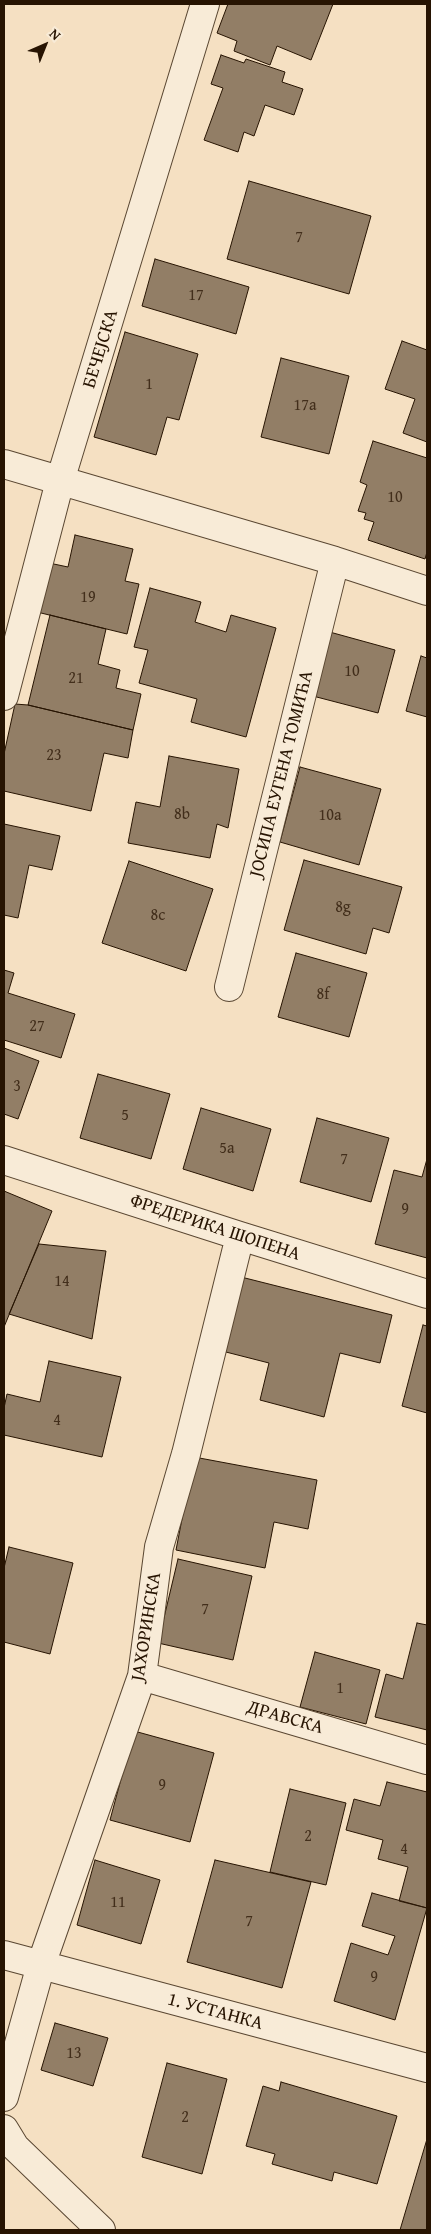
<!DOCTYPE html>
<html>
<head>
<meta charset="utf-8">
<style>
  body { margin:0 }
  #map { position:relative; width:431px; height:2234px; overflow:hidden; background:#f5e0c2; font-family:"Gentium Book Plus",serif }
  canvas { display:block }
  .frame { position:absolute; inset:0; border:5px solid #271402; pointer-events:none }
  .north { position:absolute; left:20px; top:20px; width:50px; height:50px; -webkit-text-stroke:4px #f8ebd7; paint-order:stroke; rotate:44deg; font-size:14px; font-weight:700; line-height:20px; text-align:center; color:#271402 }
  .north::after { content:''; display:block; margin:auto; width:18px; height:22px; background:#271402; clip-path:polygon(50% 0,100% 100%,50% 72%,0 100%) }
</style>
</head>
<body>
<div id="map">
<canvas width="431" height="2234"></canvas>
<div class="frame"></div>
<div class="north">N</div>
</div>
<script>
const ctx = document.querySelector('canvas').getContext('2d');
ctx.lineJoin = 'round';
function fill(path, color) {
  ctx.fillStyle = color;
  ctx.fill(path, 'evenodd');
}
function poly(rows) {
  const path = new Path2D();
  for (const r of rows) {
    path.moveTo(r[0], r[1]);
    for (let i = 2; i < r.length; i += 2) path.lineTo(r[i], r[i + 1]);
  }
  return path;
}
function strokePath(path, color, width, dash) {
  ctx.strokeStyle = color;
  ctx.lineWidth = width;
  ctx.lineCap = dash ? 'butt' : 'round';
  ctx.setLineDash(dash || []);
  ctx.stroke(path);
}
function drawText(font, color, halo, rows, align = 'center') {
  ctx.font = font + ' "Gentium Book Plus",serif';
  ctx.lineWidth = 4;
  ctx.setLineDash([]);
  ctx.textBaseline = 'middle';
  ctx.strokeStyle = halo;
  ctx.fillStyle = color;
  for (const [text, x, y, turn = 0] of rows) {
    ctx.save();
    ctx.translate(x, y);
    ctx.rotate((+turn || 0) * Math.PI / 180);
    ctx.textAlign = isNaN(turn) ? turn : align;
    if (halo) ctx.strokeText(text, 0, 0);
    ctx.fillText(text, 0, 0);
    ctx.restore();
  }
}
const building = poly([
  [228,4,333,4,311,60,277,46,270,65,234,51,237,41,217,33,228,4],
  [221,55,244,63,246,59,285,72,282,82,303,89,294,115,265,105,254,136,244,132,238,152,204,140,223,88,211,84,221,55],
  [249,181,371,216,349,294,227,259,249,181],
  [155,259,249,287,236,334,142,306,155,259],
  [125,332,198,354,179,420,167,417,156,455,94,437,125,332],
  [402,341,427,350,427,442,403,433,415,399,385,389,402,341],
  [281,358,349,376,329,454,261,437,281,358],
  [373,441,427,458,427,552,425,559,368,540,374,522,364,519,366,513,358,511,367,485,360,482,373,441],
  [75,535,133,549,125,581,139,584,127,634,37,612,49,563,68,567,75,535],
  [150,588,201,602,195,622,226,632,231,615,276,628,246,737,191,722,197,699,139,683,148,650,134,647,150,588],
  [50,615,106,629,98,664,120,670,116,688,141,694,133,730,28,705,50,615],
  [326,631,395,650,378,713,309,695,326,631],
  [421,656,427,658,427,717,406,711,421,656],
  [15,704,28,705,133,730,128,758,104,753,91,811,4,791,4,754,15,704],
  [169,756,239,769,228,828,217,824,210,858,128,843,136,802,160,807,169,756],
  [300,767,381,789,359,865,280,842,300,767],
  [4,824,60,836,52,870,29,865,18,918,4,915,4,824],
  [304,860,402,887,389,933,373,928,366,954,284,930,304,860],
  [129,861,213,889,186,971,102,943,129,861],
  [296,953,367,973,349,1037,278,1017,296,953],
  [4,970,14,973,8,993,75,1014,61,1058,4,1040,4,970],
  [4,1048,39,1061,18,1119,4,1114,4,1048],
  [98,1074,170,1094,151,1159,80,1138,98,1074],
  [201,1108,271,1129,253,1191,183,1169,201,1108],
  [317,1118,389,1138,371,1202,300,1182,317,1118],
  [427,1159,427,1258,375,1244,394,1170,422,1177,427,1159],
  [4,1191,52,1211,4,1327,4,1191],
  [39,1244,106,1251,92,1339,9,1314,39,1244],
  [241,1277,392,1315,380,1363,340,1353,324,1417,260,1400,269,1363,222,1351,241,1277],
  [423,1325,427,1326,427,1413,402,1406,423,1325],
  [49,1361,121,1377,102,1457,4,1435,4,1408,7,1394,40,1402,49,1361],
  [194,1457,317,1480,308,1529,274,1522,265,1568,176,1550,194,1457],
  [9,1547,73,1563,50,1654,4,1642,4,1568,9,1547],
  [178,1559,252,1576,233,1660,158,1643,178,1559],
  [417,1623,427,1625,427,1730,375,1717,386,1674,403,1679,417,1623],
  [315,1652,380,1670,366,1724,300,1707,315,1652],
  [134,1731,214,1753,190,1842,110,1820,134,1731],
  [387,1782,427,1792,427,1908,399,1901,408,1867,378,1859,383,1840,346,1830,354,1799,380,1806,387,1782],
  [290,1789,346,1803,326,1885,270,1872,290,1789],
  [95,1860,160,1880,141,1944,77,1925,95,1860],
  [215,1860,311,1882,282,1988,187,1962,215,1860],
  [372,1893,427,1908,395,2020,334,2001,351,1943,388,1955,395,1936,362,1926,372,1893],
  [55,2023,108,2038,93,2086,41,2070,55,2023],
  [167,2063,227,2079,202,2174,142,2157,167,2063],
  [281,2082,397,2116,377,2184,334,2172,332,2181,272,2164,275,2154,246,2146,263,2086,279,2091,281,2082],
  [427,2139,427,2230,400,2230,427,2139]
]);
const street = poly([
  [4,464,335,561,427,591],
  [4,696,60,481,205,4],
  [229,987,335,561],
  [4,1160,240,1236,427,1294],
  [142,1676,427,1760],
  [4,1955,427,2068],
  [4,2097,41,1965,142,1676,159,1547,186,1454,240,1236],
  [4,2129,15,2147,101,2230]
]);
const numberNames = [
  ["7",299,238],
  ["17",196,296],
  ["1",149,385],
  ["17a",305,406],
  ["10",395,498],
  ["19",88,598],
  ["10",352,672],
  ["21",76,679],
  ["23",54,756],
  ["8b",182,815],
  ["10a",330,816],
  ["8g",343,908],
  ["8c",158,916],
  ["8f",323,995],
  ["27",37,1027],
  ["3",17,1087],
  ["5",125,1116],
  ["5a",227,1149],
  ["7",344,1160],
  ["9",405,1210],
  ["14",62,1282],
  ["4",57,1421],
  ["7",205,1610],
  ["1",340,1689],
  ["9",162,1786],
  ["2",308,1837],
  ["4",404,1850],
  ["11",118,1903],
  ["7",249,1922],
  ["9",374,1978],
  ["13",74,2054],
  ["2",185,2118]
];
const streetNames = [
  ["БЕЧЕЈСКА",101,349,-73],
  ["ЈОСИПА ЕУГЕНА ТОМИЋА",282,774,-76],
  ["ФРЕДЕРИКА ШОПЕНА",215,1228,18],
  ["ЈАХОРИНСКА",147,1627,-81],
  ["ДРАВСКА",285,1718,16],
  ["1. УСТАНКА",215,2012,15]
];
fill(building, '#927e66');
strokePath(building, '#271402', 1);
strokePath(street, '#5a4732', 30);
strokePath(street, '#f8ebd7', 28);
drawText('16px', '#422e1b', null, numberNames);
drawText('19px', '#271402', '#f8ebd7', streetNames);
</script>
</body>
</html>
